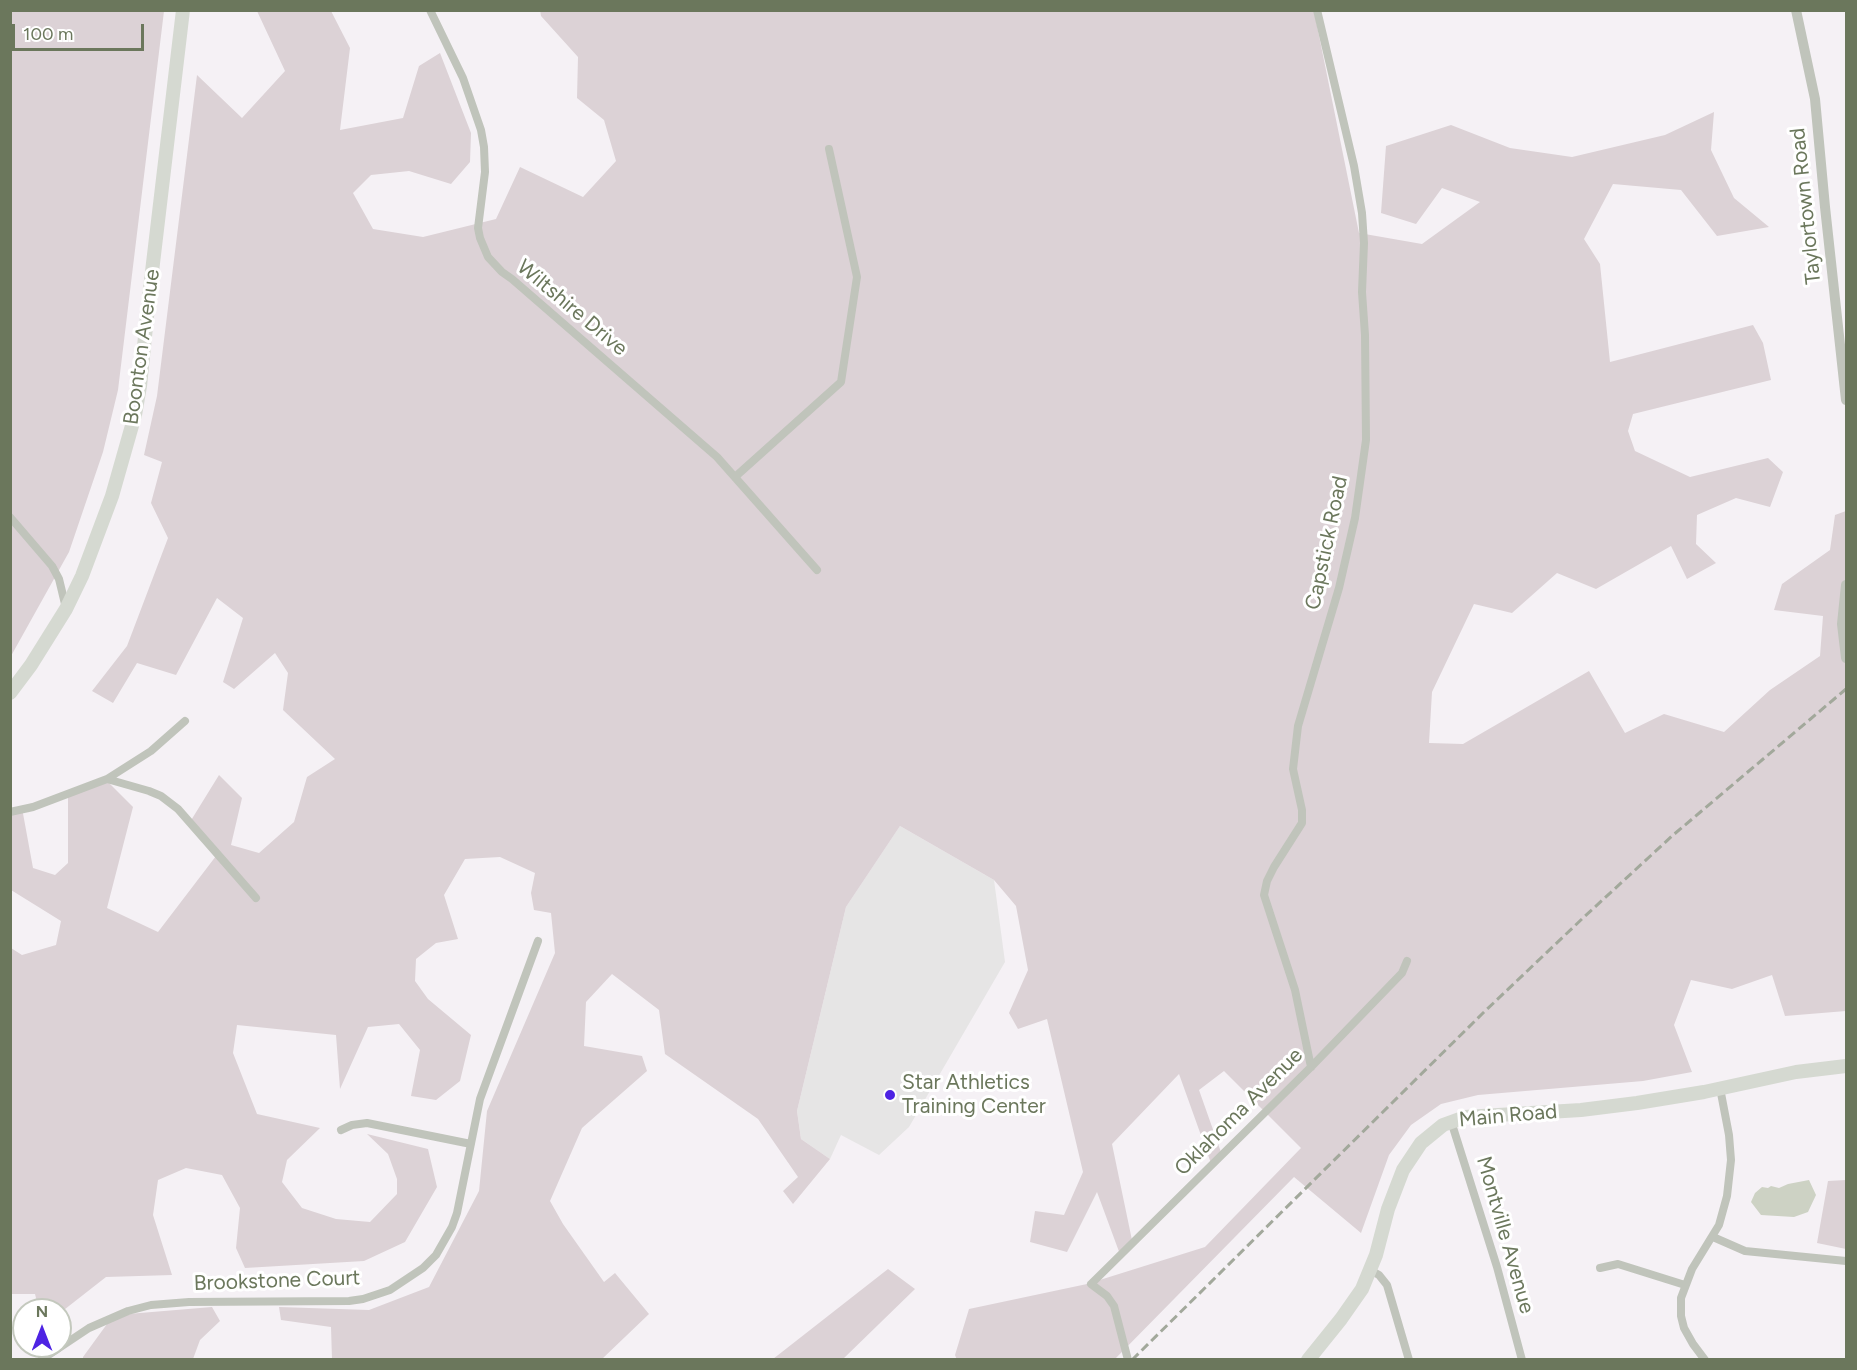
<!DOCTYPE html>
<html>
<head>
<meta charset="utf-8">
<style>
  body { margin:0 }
  #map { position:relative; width:1857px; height:1370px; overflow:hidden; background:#f5f1f5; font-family:Figtree,sans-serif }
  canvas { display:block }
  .frame { position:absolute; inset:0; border:12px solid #6b775c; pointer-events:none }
  .north { position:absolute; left:12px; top:1298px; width:60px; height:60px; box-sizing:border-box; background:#fff; border:2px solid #c4c9be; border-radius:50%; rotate:0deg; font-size:16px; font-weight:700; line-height:24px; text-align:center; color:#6b775c }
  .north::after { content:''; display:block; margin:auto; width:21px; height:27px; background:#4e23e3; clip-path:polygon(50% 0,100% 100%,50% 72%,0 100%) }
  .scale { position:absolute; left:12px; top:24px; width:132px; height:27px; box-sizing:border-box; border:3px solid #6b775c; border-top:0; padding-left:8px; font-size:18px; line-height:21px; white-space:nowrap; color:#6b775c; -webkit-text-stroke:4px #fff; paint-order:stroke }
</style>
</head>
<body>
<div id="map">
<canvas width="1857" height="1370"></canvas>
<div class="frame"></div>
<div class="north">N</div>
<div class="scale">100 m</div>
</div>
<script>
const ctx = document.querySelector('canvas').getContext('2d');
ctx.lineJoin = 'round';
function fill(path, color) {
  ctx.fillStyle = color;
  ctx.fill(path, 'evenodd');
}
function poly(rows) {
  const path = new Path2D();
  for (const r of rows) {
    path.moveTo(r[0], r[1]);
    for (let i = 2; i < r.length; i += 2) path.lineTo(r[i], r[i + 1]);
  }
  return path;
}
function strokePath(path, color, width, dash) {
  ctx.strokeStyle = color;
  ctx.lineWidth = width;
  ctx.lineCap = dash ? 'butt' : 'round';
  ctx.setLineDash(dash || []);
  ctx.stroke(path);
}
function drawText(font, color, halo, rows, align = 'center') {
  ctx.font = font + ' Figtree,sans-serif';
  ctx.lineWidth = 6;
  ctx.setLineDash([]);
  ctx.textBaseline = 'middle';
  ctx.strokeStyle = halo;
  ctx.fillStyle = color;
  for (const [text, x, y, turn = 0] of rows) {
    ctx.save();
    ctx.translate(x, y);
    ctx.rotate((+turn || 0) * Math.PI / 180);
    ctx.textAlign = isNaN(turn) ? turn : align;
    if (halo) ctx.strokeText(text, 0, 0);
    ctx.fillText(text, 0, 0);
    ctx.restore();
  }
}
const built = poly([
  [900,826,994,880,1005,962,909,1127,879,1155,841,1135,830,1159,801,1139,797,1111,846,907]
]);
const green = poly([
  [540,10,1314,11,1359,233,1422,244,1480,202,1442,188,1416,224,1381,213,1386,146,1451,125,1510,148,1572,157,1665,135,1714,112,1711,150,1734,198,1769,227,1717,236,1681,190,1613,184,1584,239,1600,264,1610,362,1753,325,1763,343,1771,380,1633,414,1628,431,1635,451,1690,477,1768,458,1783,472,1770,507,1736,498,1697,515,1696,544,1716,563,1687,579,1671,546,1596,589,1557,573,1512,613,1474,604,1432,692,1429,743,1463,744,1589,671,1625,733,1664,714,1724,732,1770,690,1820,656,1823,616,1774,610,1782,584,1830,550,1835,515,1846,511,1846,1011,1785,1016,1772,975,1732,989,1691,980,1674,1025,1692,1072,1643,1081,1478,1095,1441,1104,1411,1125,1389,1155,1361,1233,1294,1177,1115,1359,957,1360,955,1355,969,1309,1087,1284,1205,1247,1301,1148,1224,1071,1199,1090,1222,1155,1212,1166,1179,1074,1112,1144,1133,1245,1121,1257,1097,1192,1067,1252,1030,1242,1035,1211,1064,1215,1083,1172,1047,1019,1018,1029,1009,1013,1028,970,1016,906,994,880,900,826,846,907,797,1111,801,1139,830,1159,793,1204,783,1191,798,1177,758,1119,665,1054,659,1010,612,974,586,1002,584,1046,642,1056,647,1071,582,1128,550,1201,563,1224,604,1282,615,1273,649,1314,602,1359,332,1359,331,1327,281,1320,279,1307,369,1310,429,1287,479,1191,487,1111,555,953,551,913,534,910,531,893,535,873,500,857,465,859,444,895,458,939,436,943,416,959,415,981,428,999,471,1035,460,1081,436,1100,411,1096,420,1050,399,1024,368,1027,340,1089,336,1035,237,1025,233,1053,257,1114,320,1128,287,1160,282,1182,302,1208,336,1219,370,1222,397,1194,397,1179,388,1154,367,1134,428,1149,437,1187,405,1242,364,1261,245,1268,236,1248,240,1208,222,1175,186,1168,158,1180,153,1215,172,1275,106,1277,60,1313,60,1310,39,1310,35,1294,11,1294,11,948,22,955,56,945,61,921,11,890,11,811,22,808,33,868,55,875,68,863,68,794,107,781,133,807,107,908,158,932,216,856,190,822,219,775,242,798,231,845,259,853,294,822,307,777,335,759,283,710,288,673,275,653,234,689,223,682,243,618,217,598,176,675,137,663,113,703,92,691,127,646,168,538,151,503,162,462,144,455,157,396,197,75,242,118,285,71,257,11,331,11,350,48,340,130,403,118,419,66,440,53,471,133,470,162,451,184,409,171,371,175,353,193,373,229,423,237,496,219,520,167,583,197,616,161,604,120,577,98,578,57,541,16],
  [11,11,164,11,118,390,103,452,69,552,11,656],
  [1846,1180,1846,1249,1817,1243,1828,1181],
  [888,1269,915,1289,843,1359,773,1359],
  [212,1307,220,1321,200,1340,193,1359,83,1360,83,1357,107,1324,128,1314]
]);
const water = poly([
  [1809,1180,1816,1195,1808,1212,1794,1217,1761,1215,1751,1202,1755,1193,1762,1187,1768,1188,1771,1186,1779,1188,1788,1184]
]);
const minor = poly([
  [430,10,463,78,481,130,484,147,485,172,478,228,480,238,488,257,502,272,512,279,717,457,817,570],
  [735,477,841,382,857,277,829,149],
  [10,517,52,566,59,579,66,608],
  [107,779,151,751,185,721],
  [10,812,33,807,107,779,149,791,161,796,178,809,256,898],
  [1311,1067,1295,990,1264,895,1267,881,1274,867,1302,823,1302,810,1293,769,1298,726,1339,588,1355,518,1366,440,1365,335,1362,292,1364,243,1362,213,1354,166,1317,10],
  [1451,1121,1497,1267,1522,1360],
  [341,1130,352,1125,367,1123,471,1144],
  [1713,1237,1745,1251,1846,1261],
  [1600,1268,1618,1264,1685,1285],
  [1370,1270,1379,1275,1387,1285,1409,1360],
  [41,1360,89,1328,128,1311,151,1305,189,1302,349,1301,363,1299,390,1290,423,1268,436,1255,452,1227,457,1213,480,1099,538,941],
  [1128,1360,1114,1306,1107,1296,1091,1284,1311,1067,1402,973,1407,961],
  [1705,1360,1693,1344,1684,1328,1681,1316,1681,1298,1692,1269,1719,1225,1727,1196,1731,1160,1729,1135,1720,1088]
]);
const tertiary = poly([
  [1796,10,1815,99,1825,207,1846,400],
  [1846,585,1842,624,1846,658]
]);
const primary = poly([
  [10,693,31,665,66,609,82,576,112,496,135,415,140,386,149,297,183,10],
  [1308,1360,1341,1319,1362,1289,1376,1255,1388,1209,1403,1170,1421,1143,1443,1125,1465,1117,1581,1110,1637,1103,1704,1092,1796,1072,1846,1066]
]);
const rail = poly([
  [1132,1360,1483,1013,1583,918,1672,836,1846,689]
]);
const markers = [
  [890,1095,6,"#4e23e3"]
];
const streetNames = [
  ["Taylortown Road",1806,206,-96],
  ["Wiltshire Drive",572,308,40],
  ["Boonton Avenue",142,347,-82],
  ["Capstick Road",1327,543,-78],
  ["Oklahoma Avenue",1239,1112,-45],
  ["Main Road",1508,1116,-5],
  ["Montville Avenue",1505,1235,74],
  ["Brookstone Court",277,1281,-2]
];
const poiNames = [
  ["Star Athletics",902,1083],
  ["Training Center",902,1107]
];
fill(built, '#e6e5e5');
fill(green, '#dcd2d6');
fill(water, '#cdd2c4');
strokePath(minor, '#c0c4bb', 8);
strokePath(tertiary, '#c0c4bb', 10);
strokePath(primary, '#d5d9d1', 14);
strokePath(rail, '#a2a89b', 3, [9, 4.5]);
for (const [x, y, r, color] of markers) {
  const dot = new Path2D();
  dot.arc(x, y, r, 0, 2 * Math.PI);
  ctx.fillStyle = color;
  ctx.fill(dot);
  strokePath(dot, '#fff', 2);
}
drawText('21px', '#6b775c', '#fff', streetNames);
drawText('21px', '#6b775c', '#fff', poiNames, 'left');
</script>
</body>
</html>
